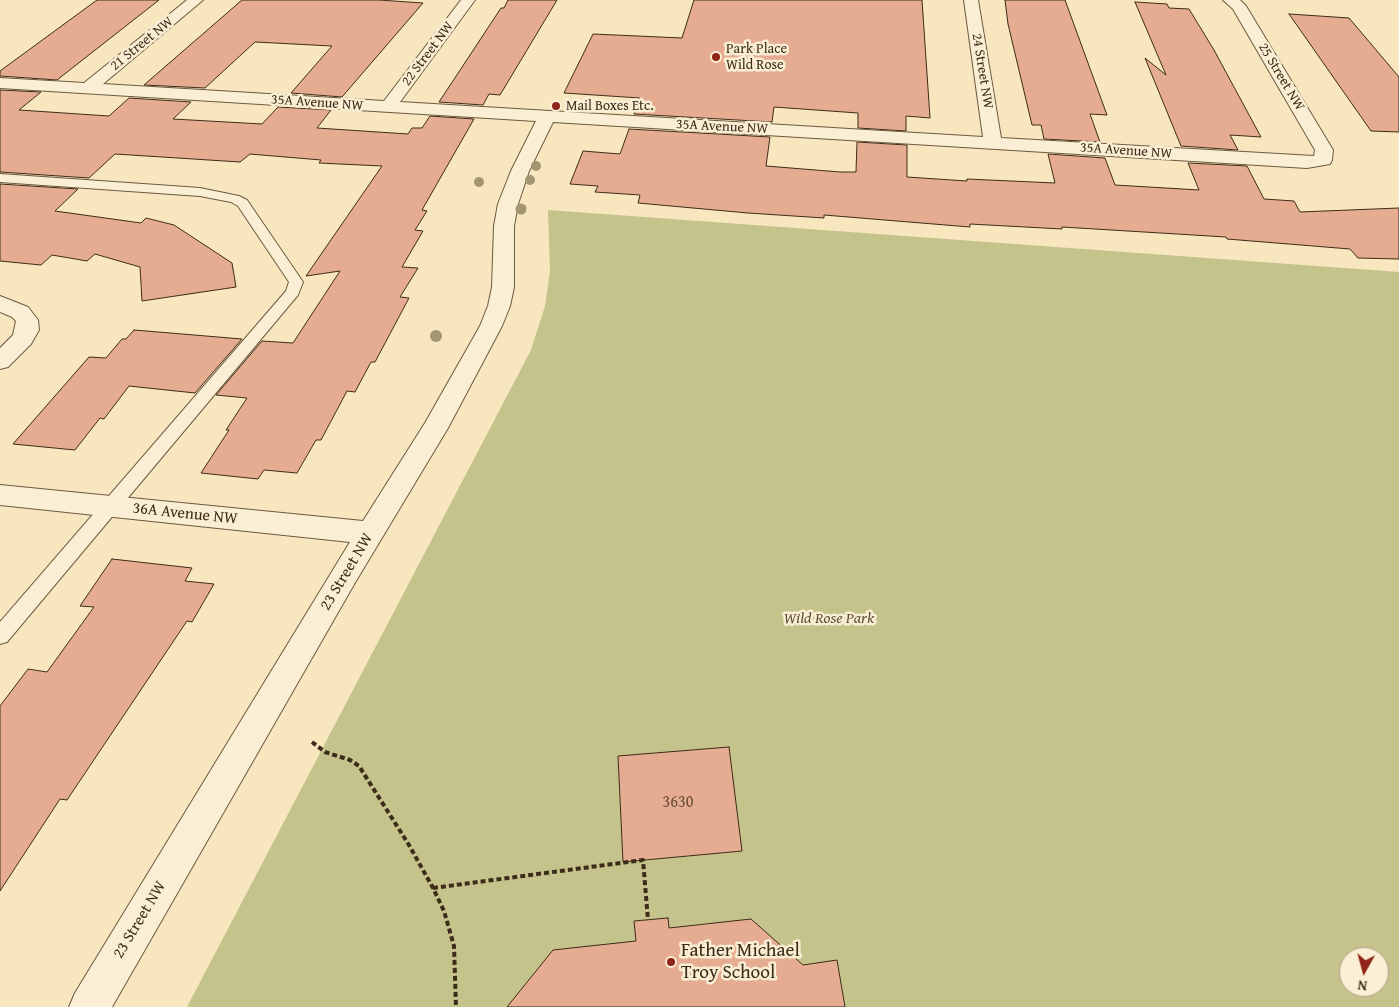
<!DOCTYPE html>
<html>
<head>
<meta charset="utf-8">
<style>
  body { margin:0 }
  #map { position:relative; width:1399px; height:1007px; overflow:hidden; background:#f7e6be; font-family:"Gentium Book Plus",serif }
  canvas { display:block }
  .north { position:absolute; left:1339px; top:947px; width:50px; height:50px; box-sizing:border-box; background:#faefd5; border:1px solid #aea189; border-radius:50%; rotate:187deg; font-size:14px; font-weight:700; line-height:20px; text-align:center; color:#3d2c17 }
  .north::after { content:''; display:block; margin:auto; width:18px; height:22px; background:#8f2418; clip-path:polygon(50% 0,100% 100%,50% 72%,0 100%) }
</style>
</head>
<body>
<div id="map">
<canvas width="1399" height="1007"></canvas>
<div class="north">N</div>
</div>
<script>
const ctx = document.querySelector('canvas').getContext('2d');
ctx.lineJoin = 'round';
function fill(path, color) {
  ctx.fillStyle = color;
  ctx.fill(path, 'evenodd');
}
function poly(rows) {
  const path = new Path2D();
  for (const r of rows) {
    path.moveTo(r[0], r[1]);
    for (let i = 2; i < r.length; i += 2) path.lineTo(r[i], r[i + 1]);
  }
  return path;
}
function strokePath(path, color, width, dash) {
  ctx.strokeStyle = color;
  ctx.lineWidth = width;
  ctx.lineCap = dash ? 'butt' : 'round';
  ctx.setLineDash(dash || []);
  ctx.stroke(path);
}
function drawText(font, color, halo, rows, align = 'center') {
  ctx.font = font + ' "Gentium Book Plus",serif';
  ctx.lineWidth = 5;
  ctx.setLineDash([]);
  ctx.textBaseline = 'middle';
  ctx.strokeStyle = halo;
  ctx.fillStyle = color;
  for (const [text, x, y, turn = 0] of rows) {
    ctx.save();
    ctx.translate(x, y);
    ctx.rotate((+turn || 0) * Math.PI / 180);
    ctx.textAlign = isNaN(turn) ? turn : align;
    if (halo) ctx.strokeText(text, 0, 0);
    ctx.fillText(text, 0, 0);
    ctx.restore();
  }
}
const green = poly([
  [548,210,1399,272,1399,1007,187,1007,531,350,545,306,550,271],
  [1349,957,1379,957,1379,987,1349,987]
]);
const building = poly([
  [97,0,159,0,57,80,0,76,0,71,97,0],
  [242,0,379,0,423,3,342,97,291,93,332,46,255,42,205,88,144,85,242,0],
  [508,0,557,0,500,95,489,94,483,105,439,102,501,8,504,8,508,0],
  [694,0,922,0,930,118,906,116,906,131,858,128,858,113,774,107,772,122,634,114,640,98,564,93,593,34,682,38,694,0],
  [1005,0,1065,0,1107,115,1090,114,1100,142,1044,139,1041,125,1032,125,1008,24,1005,0],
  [1135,2,1167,4,1169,8,1189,9,1214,50,1261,137,1230,135,1238,150,1181,146,1145,58,1166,75,1135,2],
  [1289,14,1349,18,1399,77,1399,132,1371,131,1289,14],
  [0,90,41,92,19,110,109,116,129,98,191,102,173,119,262,124,278,107,331,110,317,128,408,134,412,128,422,128,430,116,474,119,422,210,427,211,415,230,423,231,402,267,418,268,400,297,409,298,375,362,371,362,355,392,347,391,321,440,316,440,297,473,264,470,258,479,201,473,229,430,226,430,247,398,216,395,262,341,293,343,340,271,306,276,382,166,319,163,321,160,250,154,240,162,115,154,89,178,0,172,0,90],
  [629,129,770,137,766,166,840,172,856,172,857,142,907,145,907,177,967,181,967,179,1055,183,1048,154,1105,158,1115,185,1199,190,1188,163,1247,166,1264,199,1294,201,1300,212,1399,208,1399,259,1358,258,1350,249,1227,239,1226,237,1062,227,1062,229,970,224,970,227,824,215,824,218,748,213,638,203,640,195,595,192,598,186,570,184,583,151,620,154,629,129],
  [0,184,78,189,55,211,141,223,146,218,174,225,232,263,236,287,142,301,140,267,95,254,87,261,52,255,41,265,0,261,0,184],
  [134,330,242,339,195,393,129,386,104,419,100,418,75,450,13,444,89,357,106,358,122,339,126,339,134,330],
  [112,559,192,568,185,581,214,584,192,622,187,621,67,800,60,799,0,891,0,706,28,669,47,672,94,607,80,606,112,559],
  [729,747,742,851,623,862,618,756,729,747],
  [668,918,669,928,751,919,803,965,837,960,845,1007,507,1007,553,950,636,941,634,921,668,918]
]);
const path = poly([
  [312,742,325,752,350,760,359,766,409,845,433,888,444,911,454,946,456,1007],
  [433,888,643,860,648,920]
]);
const lane = poly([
  [0,174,200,188,239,196,247,200,303,282,298,295,7,642,0,644,0,622,286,291,289,282,238,206,231,202,200,196,0,182,0,174]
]);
const street = poly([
  [187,0,203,0,103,84,384,101,461,0,475,0,400,102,983,137,964,0,978,0,1001,138,1314,156,1315,150,1233,9,1223,0,1240,0,1246,6,1333,150,1332,160,1330,164,1307,168,553,122,529,171,518,204,514,226,514,287,510,306,502,326,448,428,356,581,112,1007,69,1007,75,993,350,542,0,505,0,485,363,521,425,423,480,326,488,306,492,287,494,226,498,204,511,171,536,121,0,88,0,78,84,83,187,0],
  [0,296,28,307,38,320,39,330,31,344,8,367,0,369,0,348,13,335,16,321,12,317,0,312,0,296]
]);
const trees = [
  [536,166,5],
  [530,180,5],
  [479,182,5],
  [521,209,5.5],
  [436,336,6]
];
const markers = [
  [716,57,5,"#8f2418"],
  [556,106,5,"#8f2418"],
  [671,962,5,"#8f2418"]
];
const farStreetnames = [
  ["21 Street NW",142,44,-39],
  ["22 Street NW",428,54,-53],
  ["24 Street NW",982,71,81],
  ["25 Street NW",1281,77,59],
  ["35A Avenue NW",317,103,4],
  ["35A Avenue NW",722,127,3],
  ["35A Avenue NW",1126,151,4]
];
const farPoinames = [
  ["Park Place",726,49],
  ["Wild Rose",726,65],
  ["Mail Boxes Etc.",566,106]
];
const streetNames = [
  ["36A Avenue NW",185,514,6],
  ["23 Street NW",347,572,-59],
  ["23 Street NW",140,920,-59]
];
const parkNames = [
  ["Wild Rose Park",829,619]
];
const nearNumbernames = [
  ["3630",678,803]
];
const nearPoinames = [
  ["Father Michael",681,951],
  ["Troy School",681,973]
];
fill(green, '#c4c38c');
fill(building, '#e6ac92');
strokePath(building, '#3d2c17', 1);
strokePath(lane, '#6c5a41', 2);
strokePath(street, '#6c5a41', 2);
strokePath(path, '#3d2c17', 4, [5, 3]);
fill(lane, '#faefd5');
fill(street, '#faefd5');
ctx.fillStyle = '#a39572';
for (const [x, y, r] of trees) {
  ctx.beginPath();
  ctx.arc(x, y, r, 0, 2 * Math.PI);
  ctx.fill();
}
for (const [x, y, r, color] of markers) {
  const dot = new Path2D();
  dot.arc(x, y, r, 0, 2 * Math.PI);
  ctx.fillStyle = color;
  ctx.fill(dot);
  strokePath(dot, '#faefd5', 2);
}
drawText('14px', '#3d2c17', '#faefd5', farStreetnames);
drawText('14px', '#3d2c17', '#faefd5', farPoinames, 'left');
drawText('16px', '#3d2c17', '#faefd5', streetNames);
drawText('italic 16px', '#5f5234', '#faefd5', parkNames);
drawText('16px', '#674c36', null, nearNumbernames);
drawText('19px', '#3d2c17', '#faefd5', nearPoinames, 'left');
</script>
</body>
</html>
